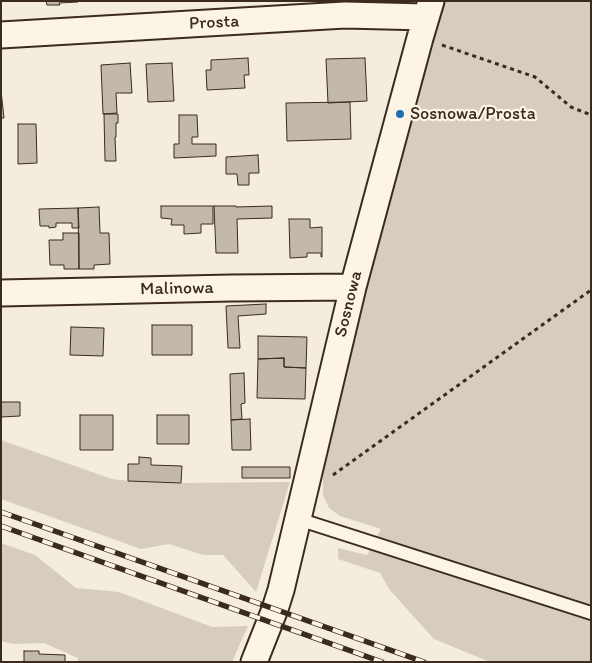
<!DOCTYPE html>
<html>
<head>
<meta charset="utf-8">
<style>
  body { margin:0 }
  #map { position:relative; width:592px; height:663px; overflow:hidden; background:#f4eddd; font-family:Itim,sans-serif }
  canvas { display:block }
  .frame { position:absolute; inset:0; border:2px solid #3b2a1e; pointer-events:none }
</style>
</head>
<body>
<div id="map">
<canvas width="592" height="663"></canvas>
<div class="frame"></div>
</div>
<script>
const ctx = document.querySelector('canvas').getContext('2d');
ctx.lineJoin = 'round';
function fill(path, color) {
  ctx.fillStyle = color;
  ctx.fill(path, 'evenodd');
}
function poly(rows) {
  const path = new Path2D();
  for (const r of rows) {
    path.moveTo(r[0], r[1]);
    for (let i = 2; i < r.length; i += 2) path.lineTo(r[i], r[i + 1]);
  }
  return path;
}
function strokePath(path, color, width, dash) {
  ctx.strokeStyle = color;
  ctx.lineWidth = width;
  ctx.lineCap = dash ? 'butt' : 'round';
  ctx.setLineDash(dash || []);
  ctx.stroke(path);
}
function drawText(font, color, halo, rows, align = 'center') {
  ctx.font = font + ' Itim,sans-serif';
  ctx.lineWidth = 4.5;
  ctx.setLineDash([]);
  ctx.textBaseline = 'middle';
  ctx.strokeStyle = halo;
  ctx.fillStyle = color;
  for (const [text, x, y, turn = 0] of rows) {
    ctx.save();
    ctx.translate(x, y);
    ctx.rotate((+turn || 0) * Math.PI / 180);
    ctx.textAlign = isNaN(turn) ? turn : align;
    if (halo) ctx.strokeText(text, 0, 0);
    ctx.fillText(text, 0, 0);
    ctx.restore();
  }
}
const green = poly([
  [443,1,591,1,591,662,490,662,434,639,389,589,380,573,338,559,338,548,367,555,381,529,340,516,329,508,323,495,323,464,375,250,435,28],
  [1,440,112,479,128,481,181,483,290,482,256,592,223,555,203,555,169,544,141,549,1,499],
  [1,543,35,555,76,588,119,592,212,627,248,626,232,662,78,662,78,658,44,643,13,644,1,641]
]);
const building = poly([
  [46,1,77,1,78,2,59,3,60,5,47,5,46,1],
  [248,58,249,75,244,75,245,88,207,90,206,70,211,70,211,60,248,58],
  [365,58,367,101,328,103,326,59,365,58],
  [130,63,132,93,116,93,117,113,103,114,101,65,130,63],
  [172,63,174,101,148,102,146,64,172,63],
  [1,91,4,118,1,118,1,91],
  [350,102,351,139,287,141,286,103,350,102],
  [104,114,118,114,118,123,116,123,116,137,115,137,116,161,105,161,104,114],
  [179,115,197,115,198,137,192,137,192,144,216,144,216,156,174,158,174,144,179,144,179,115],
  [18,124,36,124,37,163,18,164,18,124],
  [258,155,259,173,249,173,249,185,238,185,237,174,226,174,226,157,258,155],
  [161,206,213,206,213,224,201,224,201,233,184,234,184,225,171,225,172,219,161,218,161,206],
  [214,206,236,206,236,207,272,206,272,218,237,219,238,253,216,253,214,206],
  [99,207,100,233,109,233,110,264,94,265,94,269,79,269,78,208,99,207],
  [78,208,79,228,72,228,72,223,56,223,56,227,49,228,49,226,40,226,39,209,78,208],
  [289,219,310,219,310,228,322,227,322,257,321,257,321,253,307,253,307,257,290,258,289,219],
  [63,233,79,233,79,269,64,269,64,265,50,265,49,240,63,240,63,233],
  [266,304,266,314,238,316,240,348,228,348,226,306,266,304],
  [152,325,192,325,192,355,152,355,152,325],
  [71,327,104,328,103,356,70,355,71,327],
  [258,336,307,337,306,368,284,367,284,358,258,359,258,336],
  [284,358,284,367,306,368,305,399,257,398,258,359,284,358],
  [244,373,245,403,241,404,242,419,231,420,230,374,244,373],
  [1,402,20,402,20,416,1,417,1,402],
  [80,415,113,415,113,450,80,450,80,415],
  [157,415,189,415,189,444,157,444,157,415],
  [250,419,251,450,232,450,231,420,250,419],
  [139,457,151,458,151,465,182,466,181,483,128,481,128,464,139,464,139,457],
  [242,467,290,467,290,478,242,478,242,467],
  [24,651,39,651,39,654,65,655,65,662,24,662,24,651]
]);
const path = poly([
  [442,45,535,77,571,107,591,115],
  [333,475,591,290]
]);
const lane = poly([
  [298,519,591,613]
]);
const street = poly([
  [1,35,345,15,426,17],
  [1,293,231,288,353,287],
  [254,662,275,609,281,590,353,287,420,38,431,1]
]);
const rail = poly([
  [1,512,424,662],
  [1,526,382,662]
]);
const markers = [
  [400,114,5,"#1f6fb2"]
];
const streetNames = [
  ["Prosta",214,23,-3],
  ["Malinowa",177,289,-1],
  ["Sosnowa",349,304,-76]
];
const poiNames = [
  ["Sosnowa/Prosta",410,114]
];
fill(green, '#d6cdbd');
fill(building, '#c3b9aa');
strokePath(building, '#3b2a1e', 1);
strokePath(lane, '#3b2a1e', 16);
strokePath(street, '#3b2a1e', 29);
strokePath(path, '#3b2a1e', 3, [4, 4]);
strokePath(lane, '#fcf5e5', 12);
strokePath(street, '#fcf5e5', 25);
strokePath(rail, '#3b2a1e', 5.5);
strokePath(rail, '#fcf5e5', 4, [11]);
for (const [x, y, r, color] of markers) {
  const dot = new Path2D();
  dot.arc(x, y, r, 0, 2 * Math.PI);
  ctx.fillStyle = color;
  ctx.fill(dot);
  strokePath(dot, '#fcf5e5', 2);
}
drawText('18px', '#3b2a1e', '#fcf5e5', streetNames);
drawText('18px', '#3b2a1e', '#fcf5e5', poiNames, 'left');
</script>
</body>
</html>
